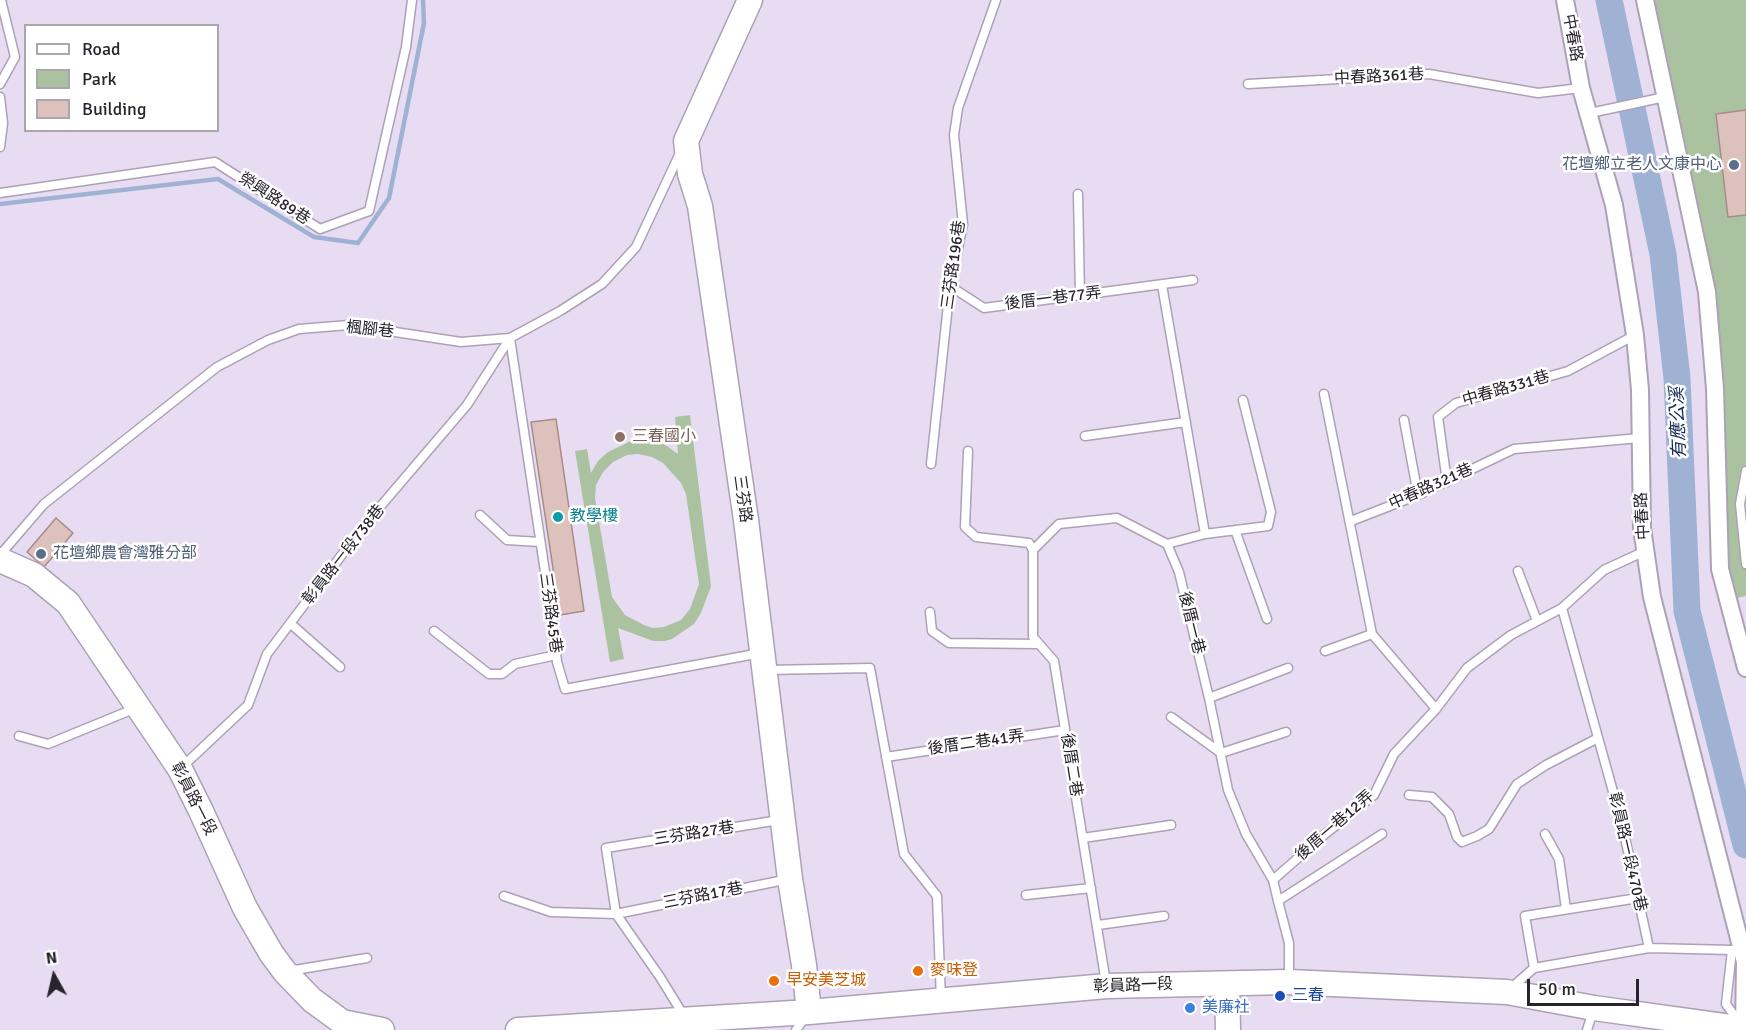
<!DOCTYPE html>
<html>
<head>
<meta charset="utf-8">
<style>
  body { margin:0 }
  #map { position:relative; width:1746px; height:1030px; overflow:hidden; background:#e8dcf3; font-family:Signika,sans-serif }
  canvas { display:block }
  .legend { position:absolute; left:24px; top:24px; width:195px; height:108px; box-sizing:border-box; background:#fff; border:2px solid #a9a7ab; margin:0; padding:8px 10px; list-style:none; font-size:18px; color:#28242c }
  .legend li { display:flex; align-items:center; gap:12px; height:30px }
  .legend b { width:30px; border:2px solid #a9a7ab }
  .north { position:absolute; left:24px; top:946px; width:60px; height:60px; -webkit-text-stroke:4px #fff; paint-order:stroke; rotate:352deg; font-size:16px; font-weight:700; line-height:24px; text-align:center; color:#28242c }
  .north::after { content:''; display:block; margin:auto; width:21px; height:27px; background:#28242c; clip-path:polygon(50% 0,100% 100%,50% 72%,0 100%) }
  .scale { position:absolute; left:1527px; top:979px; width:112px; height:27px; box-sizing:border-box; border:3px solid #28242c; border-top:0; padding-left:8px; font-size:18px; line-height:21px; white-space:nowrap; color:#28242c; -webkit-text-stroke:4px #fff; paint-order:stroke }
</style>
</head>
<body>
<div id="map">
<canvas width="1746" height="1030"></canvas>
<ul class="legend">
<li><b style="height:8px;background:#fff"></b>Road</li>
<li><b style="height:16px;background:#abc2a1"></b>Park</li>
<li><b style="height:16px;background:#ddc1bc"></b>Building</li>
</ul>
<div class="north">N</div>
<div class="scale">50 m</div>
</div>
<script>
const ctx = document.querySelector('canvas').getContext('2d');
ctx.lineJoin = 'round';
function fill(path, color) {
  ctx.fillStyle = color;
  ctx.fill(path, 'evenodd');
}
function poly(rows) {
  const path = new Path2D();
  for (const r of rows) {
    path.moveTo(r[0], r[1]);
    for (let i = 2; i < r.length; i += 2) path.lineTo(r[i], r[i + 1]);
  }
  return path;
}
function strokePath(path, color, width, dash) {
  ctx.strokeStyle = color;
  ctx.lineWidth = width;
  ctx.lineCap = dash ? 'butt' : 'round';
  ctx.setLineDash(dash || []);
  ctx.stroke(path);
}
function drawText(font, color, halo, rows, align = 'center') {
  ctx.font = font + ' Signika,"Noto Sans TC",sans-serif';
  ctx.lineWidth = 5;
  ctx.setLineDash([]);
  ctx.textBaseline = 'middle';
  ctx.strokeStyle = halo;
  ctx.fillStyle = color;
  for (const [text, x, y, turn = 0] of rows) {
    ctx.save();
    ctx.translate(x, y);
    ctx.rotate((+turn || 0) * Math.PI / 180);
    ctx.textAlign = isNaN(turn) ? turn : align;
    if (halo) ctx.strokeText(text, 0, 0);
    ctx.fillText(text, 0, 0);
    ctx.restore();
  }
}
const green = poly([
  [1651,0,1746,0,1746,470,1740,502,1746,563,1746,596,1733,599,1727,568,1721,384],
  [690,415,711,586,701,613,694,624,672,639,665,641,653,641,618,628,624,659,610,662,575,451,587,449,591,473,598,461,608,452,633,440,652,438,661,442,678,454,675,417],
  [638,454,652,457,663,463,681,483,686,494,699,584,690,609,681,620,664,627,653,628,644,625,625,615,612,597,595,498,596,485,603,472,613,462,627,455]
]);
const stream = poly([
  [0,204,218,179,314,237,358,243,389,198,424,23,423,0]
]);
const river = poly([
  [1609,0,1663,254,1677,378,1687,611,1746,845]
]);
const building = poly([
  [1746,110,1746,215,1728,217,1716,114,1746,110],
  [556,419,584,611,560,615,531,422,556,419],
  [56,518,73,533,44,567,27,552,56,518]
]);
const lane = poly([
  [0,84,15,57,1,0],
  [1248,84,1429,74,1538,93,1581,88],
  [0,97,3,123,0,147],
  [1590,113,1665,97],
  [0,193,215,162,320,229,369,211,406,47,412,0],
  [1078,194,1080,296],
  [1162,285,1205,534,1167,544,1179,572,1209,698,1228,790,1246,834,1273,880,1278,901,1289,943,1289,979],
  [950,286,984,308,1193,280],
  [510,338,554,632,557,662,565,689,761,653],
  [1324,394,1372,634,1436,709],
  [1404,420,1418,495],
  [1085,436,1186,422],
  [968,451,965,527,976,537,1029,543,1033,550,1033,637,1054,661,1106,983],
  [931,464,950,286,963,224,954,135,958,108,996,0],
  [1746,471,1740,504,1746,564],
  [1447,482,1438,417,1456,403,1568,371,1635,335],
  [480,515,507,540,540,542],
  [1351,521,1418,495,1514,449,1640,438],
  [1235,530,1267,619],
  [1205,534,1268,526,1271,512,1243,400],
  [1033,550,1059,524,1117,518,1167,544],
  [0,555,44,504,217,367,268,340,299,329,349,325,461,342,510,338,560,311,602,284,636,247,681,151],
  [1518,571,1537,621],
  [1562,608,1622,824,1649,948],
  [930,612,932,631,949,643,1039,644],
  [291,624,340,667],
  [434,631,489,674,502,674,515,664,556,655],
  [1325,651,1372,634],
  [767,670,870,668,904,854,937,896,941,1000],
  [1209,698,1288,668],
  [1171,717,1221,753,1286,732],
  [19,736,48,744,136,708],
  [886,757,1065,730],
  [182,767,248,705,267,654,362,528,467,405,510,338],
  [1409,795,1432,797,1449,814,1457,837,1462,842,1477,836,1489,829,1517,784,1546,765,1598,738],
  [1545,834,1559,859,1566,909],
  [1083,838,1171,825],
  [1273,880,1324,835,1374,795,1394,754,1436,709,1467,668,1511,635,1562,608,1604,570,1645,551],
  [1026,895,1091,888],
  [504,896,551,912,616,914,789,879],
  [1278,901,1382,834],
  [1098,925,1164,916],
  [1534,968,1525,916,1638,898],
  [289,971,367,958],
  [1510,989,1534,968,1649,948,1732,950,1726,1004,1741,1025],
  [684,1016,660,977,616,914,606,848,779,820],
  [796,1030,806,1016],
  [1587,1030,1593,1011]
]);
const street = poly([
  [1565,0,1581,88,1614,205,1635,335,1640,390,1642,528,1652,597,1745,962,1744,1028],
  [1645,0,1707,292,1715,389,1720,569,1746,668]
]);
const secondary = poly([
  [750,0,686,141,690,174,700,206,746,520,790,879,804,965,809,1012],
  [0,560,34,575,68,603,180,769,201,811,245,908,271,953,285,972,312,1000,342,1022,382,1030],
  [1227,984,1228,1030],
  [518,1030,809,1012,1107,986,1289,982,1507,992,1594,1008,1746,1029]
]);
const markers = [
  [1734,165,6,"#5c6f8a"],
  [620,437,6,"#8d6e63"],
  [558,517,6,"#0f9aa8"],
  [41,554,6,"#5c6f8a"],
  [918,971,6,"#e8710a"],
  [774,981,6,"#e8710a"],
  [1280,996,6,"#1a4fb4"],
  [1190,1008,6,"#3f7fe0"]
];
const streetNames = [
  ["中春路",1572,38,80],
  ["中春路361巷",1379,77,-3],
  ["榮興路89巷",274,199,33],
  ["三芬路196巷",954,265,-82],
  ["後厝一巷77弄",1053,299,-7],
  ["楓腳巷",370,330,6],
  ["中春路331巷",1506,389,-16],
  ["中春路321巷",1431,487,-24],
  ["三芬路",742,499,82],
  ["中春路",1643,516,-93],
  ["彰員路一段738巷",344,555,-52],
  ["三芬路45巷",550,613,82],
  ["後厝一巷",1191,623,76],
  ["後厝二巷41弄",976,743,-8],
  ["後厝二巷",1071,765,81],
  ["彰員路一段",193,799,63],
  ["後厝一巷12弄",1335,826,-41],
  ["三芬路27巷",694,834,-9],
  ["彰員路一段470巷",1627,852,77],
  ["三芬路17巷",703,896,-11],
  ["彰員路一段",1133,986,-2]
];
const serviceNames = [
  ["花壇鄉立老人文康中心",1722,165],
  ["花壇鄉農會灣雅分部",53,554,"left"]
];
const educationNames = [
  ["三春國小",632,437]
];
const cultureNames = [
  ["教學樓",570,517]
];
const foodNames = [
  ["麥味登",930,971],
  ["早安美芝城",786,981]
];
const transitNames = [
  ["三春",1292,996]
];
const shopNames = [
  ["美廉社",1202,1008]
];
const waterNames = [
  ["有應公溪",1679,423,-92]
];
fill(green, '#abc2a1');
strokePath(stream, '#a0b2d4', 4.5);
strokePath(river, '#a0b2d4', 27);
fill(building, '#ddc1bc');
strokePath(building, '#a68c88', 1.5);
strokePath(lane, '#aca1b6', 11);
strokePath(street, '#aca1b6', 20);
strokePath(secondary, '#aca1b6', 27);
strokePath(lane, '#fff', 8);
strokePath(street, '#fff', 16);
strokePath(secondary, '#fff', 24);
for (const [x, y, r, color] of markers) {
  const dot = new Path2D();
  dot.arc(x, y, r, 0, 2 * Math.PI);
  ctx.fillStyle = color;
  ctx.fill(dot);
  strokePath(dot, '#fff', 2);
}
drawText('16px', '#28242c', '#fff', streetNames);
drawText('16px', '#4e5e75', '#fff', serviceNames, 'right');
drawText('16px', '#785e54', '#fff', educationNames, 'left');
drawText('16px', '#0d838f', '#fff', cultureNames, 'left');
drawText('16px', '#c56008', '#fff', foodNames, 'left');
drawText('16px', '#164399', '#fff', transitNames, 'left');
drawText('16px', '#366cbe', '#fff', shopNames, 'left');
drawText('italic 18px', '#152b56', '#fff', waterNames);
</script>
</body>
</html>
